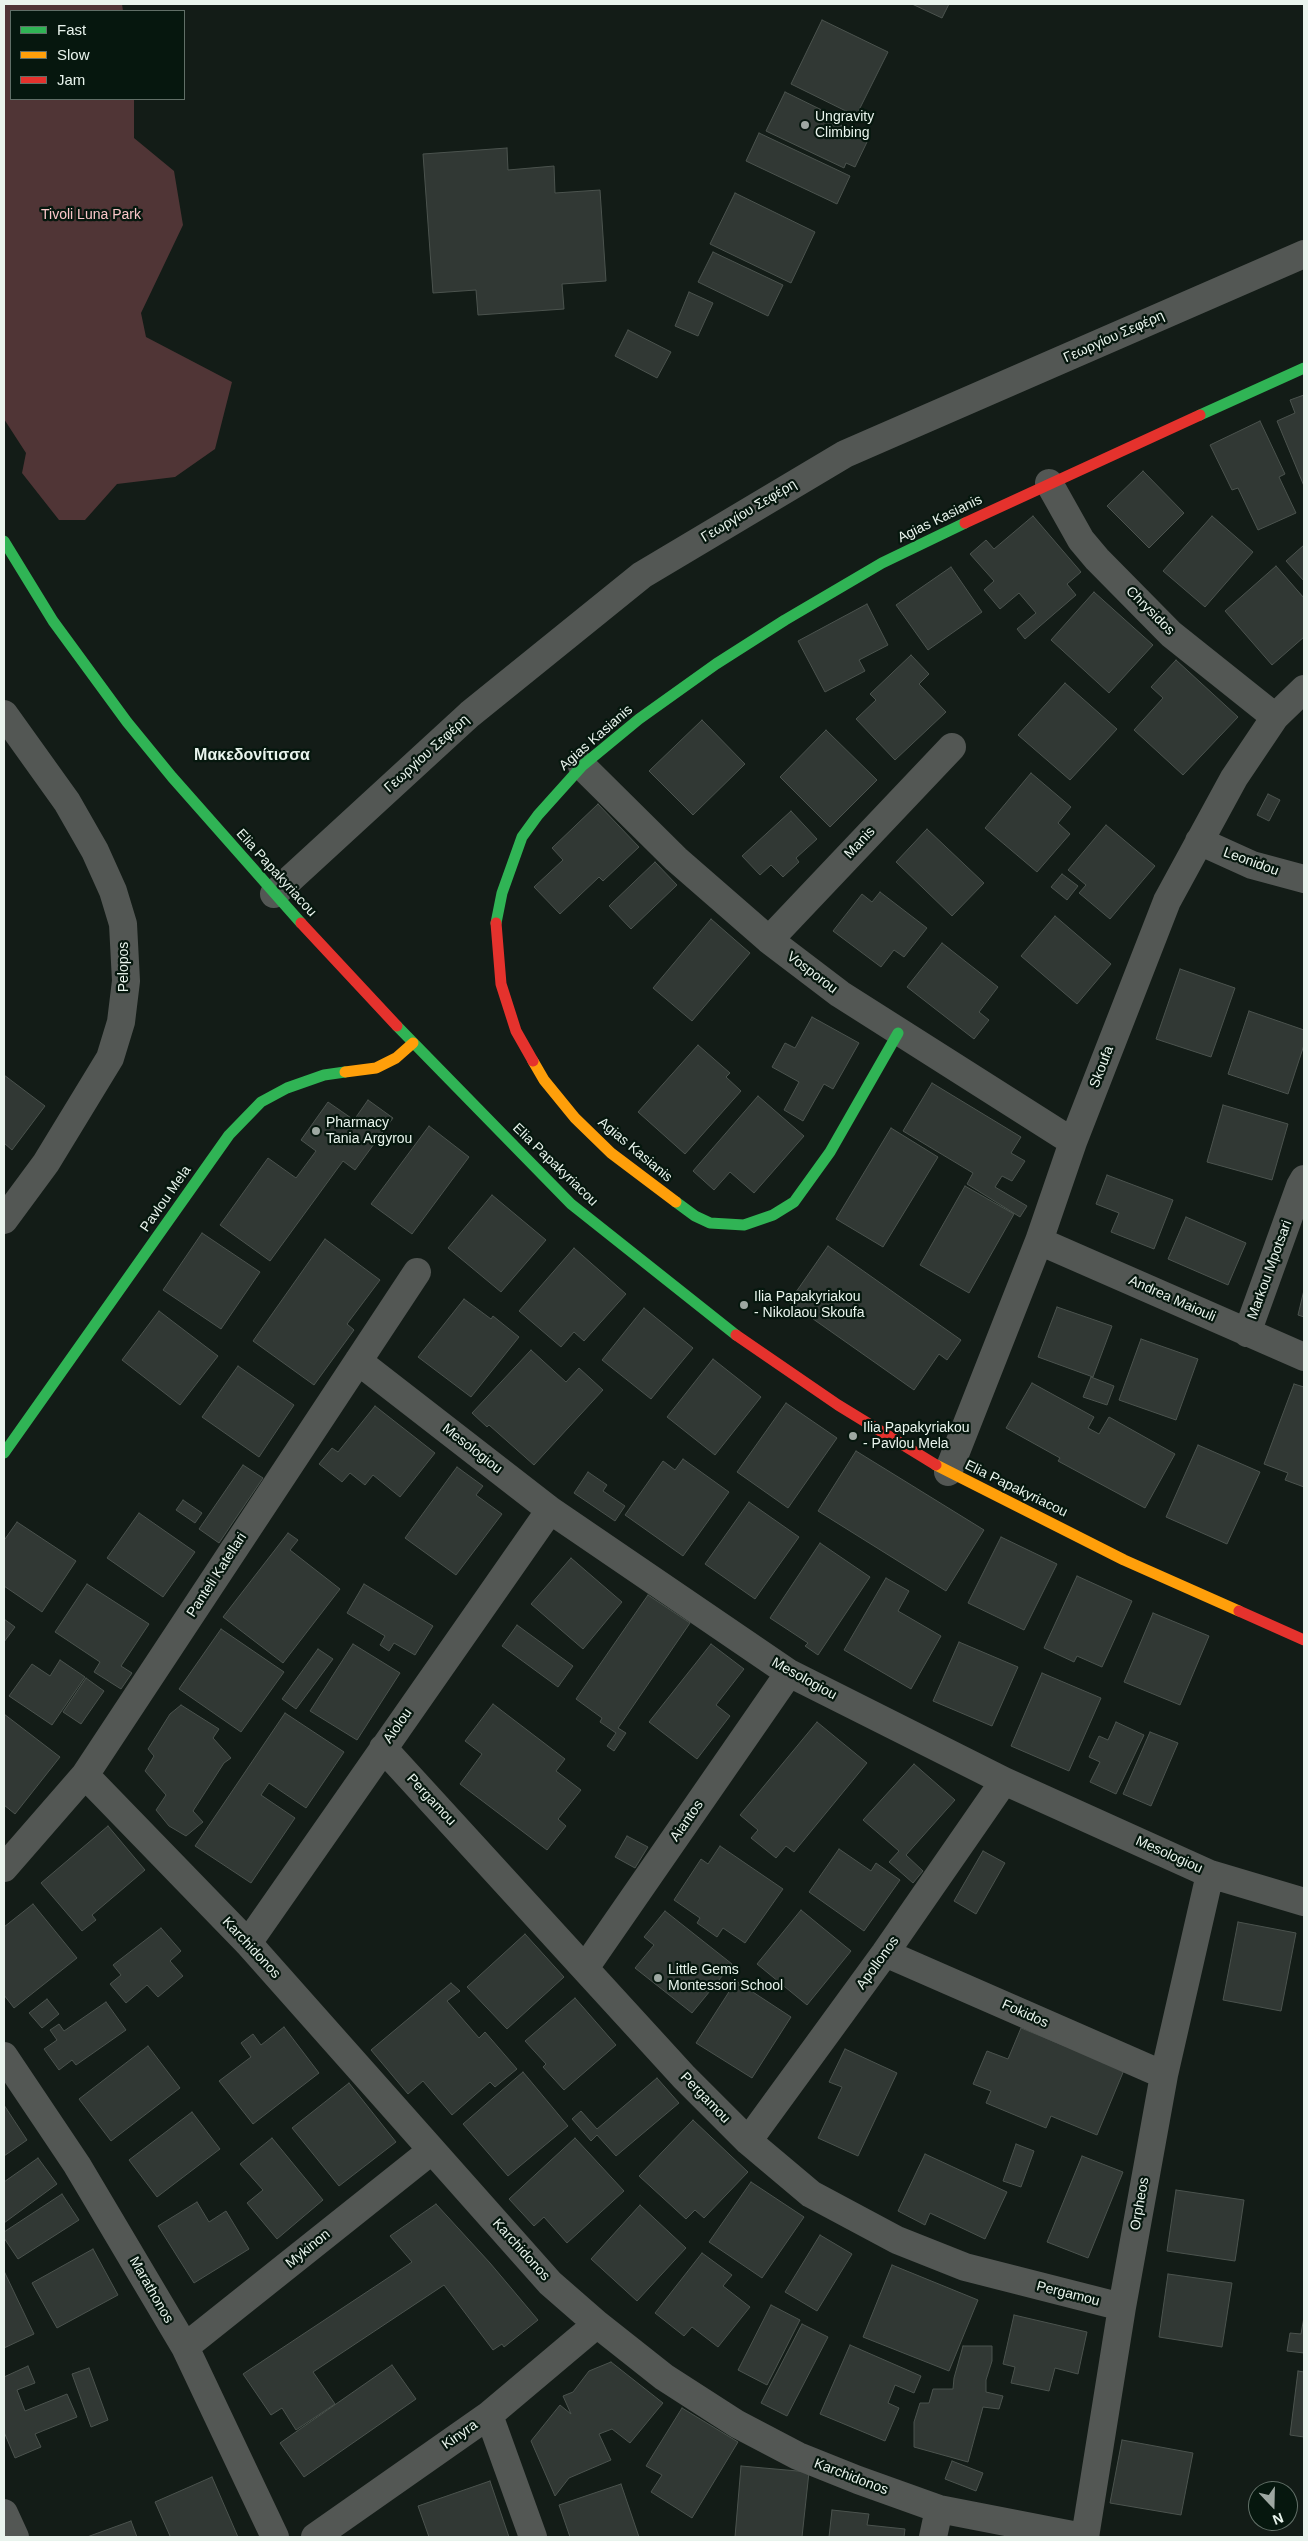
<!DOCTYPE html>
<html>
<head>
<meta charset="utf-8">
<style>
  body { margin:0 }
  #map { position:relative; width:1308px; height:2541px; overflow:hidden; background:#131c17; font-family:Arial,sans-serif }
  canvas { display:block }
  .frame { position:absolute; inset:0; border:5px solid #e9f4ed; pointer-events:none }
  .legend { position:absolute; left:10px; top:10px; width:175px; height:90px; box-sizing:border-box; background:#06170e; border:1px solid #616f67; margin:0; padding:6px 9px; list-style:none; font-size:15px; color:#e9f4ed }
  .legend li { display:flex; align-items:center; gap:10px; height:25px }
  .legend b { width:25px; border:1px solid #616f67 }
  .north { position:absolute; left:1248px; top:2481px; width:50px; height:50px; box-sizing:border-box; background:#06170e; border:1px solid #616f67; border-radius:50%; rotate:159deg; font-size:14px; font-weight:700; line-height:20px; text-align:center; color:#e9f4ed }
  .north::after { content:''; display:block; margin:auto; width:18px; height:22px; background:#9ea8a2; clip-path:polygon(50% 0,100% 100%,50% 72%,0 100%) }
</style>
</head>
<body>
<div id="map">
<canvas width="1308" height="2541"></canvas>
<div class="frame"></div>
<ul class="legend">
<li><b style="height:6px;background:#30b455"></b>Fast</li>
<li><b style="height:6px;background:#ff9f0a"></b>Slow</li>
<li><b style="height:6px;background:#e5322d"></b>Jam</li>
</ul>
<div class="north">N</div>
</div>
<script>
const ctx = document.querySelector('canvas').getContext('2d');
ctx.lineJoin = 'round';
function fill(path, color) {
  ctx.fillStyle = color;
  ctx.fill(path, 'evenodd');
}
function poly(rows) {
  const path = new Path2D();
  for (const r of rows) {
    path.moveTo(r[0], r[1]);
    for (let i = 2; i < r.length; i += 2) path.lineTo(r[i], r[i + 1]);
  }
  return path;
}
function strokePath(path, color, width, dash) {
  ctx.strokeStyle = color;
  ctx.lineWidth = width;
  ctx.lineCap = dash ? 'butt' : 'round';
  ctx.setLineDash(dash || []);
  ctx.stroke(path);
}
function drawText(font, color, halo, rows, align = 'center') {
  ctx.font = font + ' Arial,sans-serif';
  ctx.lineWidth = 4.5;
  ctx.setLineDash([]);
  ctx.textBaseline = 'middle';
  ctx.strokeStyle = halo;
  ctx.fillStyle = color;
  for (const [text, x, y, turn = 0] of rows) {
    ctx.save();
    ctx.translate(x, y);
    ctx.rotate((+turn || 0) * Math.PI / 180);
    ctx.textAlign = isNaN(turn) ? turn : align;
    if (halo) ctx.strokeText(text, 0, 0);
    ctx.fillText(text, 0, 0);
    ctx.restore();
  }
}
const green = poly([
  [4,4,122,4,123,11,11,11,11,99,134,99,134,138,174,171,183,225,141,313,146,337,232,382,215,449,175,477,117,484,85,520,59,520,22,473,26,453,4,419]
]);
const building = poly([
  [912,4,949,4,942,18,912,4],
  [822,20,888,52,856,116,791,84,822,20],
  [785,92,832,115,830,120,860,134,858,138,867,142,855,167,846,163,844,168,766,131,785,92],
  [759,133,850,176,837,204,746,161,759,133],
  [507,148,508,170,554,166,555,193,600,190,606,281,562,284,564,309,478,315,476,290,433,293,423,154,507,148],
  [735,193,815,232,791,283,710,244,735,193],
  [713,252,783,285,768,316,698,282,713,252],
  [689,292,713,303,698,336,675,326,689,292],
  [628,330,671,352,657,378,615,356,628,330],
  [1304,395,1304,486,1277,421,1295,413,1290,400,1304,395],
  [1260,421,1285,474,1279,477,1296,513,1258,530,1238,488,1232,490,1210,445,1260,421],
  [1143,471,1184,513,1149,548,1107,506,1143,471],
  [1033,516,1081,572,1067,584,1076,595,1025,639,1017,629,1036,613,1019,593,1000,609,984,590,994,581,970,554,986,540,994,549,1033,516],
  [1212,516,1253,552,1205,607,1163,571,1212,516],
  [1304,545,1304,581,1286,561,1304,545],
  [1276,566,1304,598,1304,637,1272,665,1225,611,1276,566],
  [951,567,982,612,928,650,896,605,951,567],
  [1094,592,1153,645,1109,693,1051,640,1094,592],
  [867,604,888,645,859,660,865,671,825,692,798,641,867,604],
  [911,655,929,674,919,684,946,712,895,760,856,719,876,700,870,694,911,655],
  [1176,660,1238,717,1183,775,1134,730,1163,698,1151,687,1176,660],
  [1065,683,1117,729,1070,780,1018,735,1065,683],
  [702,720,745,764,693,815,649,771,702,720],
  [826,730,877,780,830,827,780,777,826,730],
  [1031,773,1071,807,1058,823,1070,834,1037,872,985,828,1031,773],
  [1268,794,1280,800,1269,821,1257,815,1268,794],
  [598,804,639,847,603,881,599,877,560,914,534,887,563,860,552,848,598,804],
  [791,811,817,839,796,858,799,862,783,877,771,865,760,875,742,856,791,811],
  [1106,825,1155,866,1110,919,1079,893,1086,885,1068,870,1106,825],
  [927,829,984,883,952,916,896,862,927,829],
  [655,862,677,885,631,929,609,906,655,862],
  [1062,874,1078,886,1067,900,1051,887,1062,874],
  [880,892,927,928,904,957,894,950,881,967,833,931,862,894,872,902,880,892],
  [1055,916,1111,964,1077,1004,1021,956,1055,916],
  [711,919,750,953,692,1021,653,988,711,919],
  [942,943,998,987,979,1012,989,1020,974,1039,907,987,942,943],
  [1180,969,1235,988,1211,1057,1156,1039,1180,969],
  [1249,1011,1304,1030,1304,1045,1288,1094,1228,1074,1249,1011],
  [812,1017,859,1043,833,1089,824,1084,803,1121,784,1110,799,1082,772,1067,785,1043,795,1048,812,1017],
  [698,1045,730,1073,726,1077,741,1091,685,1154,638,1112,698,1045],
  [4,1075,45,1106,12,1150,4,1143,4,1075],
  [932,1083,1021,1137,1011,1153,1025,1161,1012,1181,1002,1176,995,1187,1027,1206,1020,1217,967,1184,973,1173,903,1131,932,1083],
  [758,1096,804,1136,754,1193,730,1172,714,1190,693,1171,758,1096],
  [368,1100,393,1118,355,1170,343,1161,270,1261,220,1225,268,1158,296,1178,316,1151,301,1140,328,1102,354,1120,368,1100],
  [1223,1105,1288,1124,1272,1180,1207,1162,1223,1105],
  [429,1126,469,1157,412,1234,371,1204,429,1126],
  [891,1128,938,1157,883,1247,836,1219,891,1128],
  [1107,1175,1173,1200,1154,1249,1111,1232,1119,1213,1096,1204,1107,1175],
  [965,1186,1014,1214,969,1293,920,1265,965,1186],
  [492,1195,546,1240,501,1292,448,1248,492,1195],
  [1186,1217,1246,1243,1228,1285,1168,1259,1186,1217],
  [202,1233,260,1272,221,1329,163,1290,202,1233],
  [325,1239,380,1280,347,1324,354,1330,314,1385,253,1341,325,1239],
  [828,1246,961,1340,947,1360,939,1354,914,1390,789,1302,828,1246],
  [574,1248,626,1294,584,1341,574,1332,561,1347,519,1311,574,1248],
  [1304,1290,1304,1317,1298,1315,1304,1290],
  [464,1299,491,1319,493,1316,519,1337,471,1397,418,1357,464,1299],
  [1057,1307,1112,1326,1093,1377,1038,1357,1057,1307],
  [644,1308,693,1348,651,1399,602,1360,644,1308],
  [159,1311,218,1356,180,1405,122,1360,159,1311],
  [1141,1339,1198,1359,1176,1420,1119,1400,1141,1339],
  [531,1350,566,1382,579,1368,603,1390,534,1465,489,1425,487,1427,472,1413,531,1350],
  [713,1359,761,1397,715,1455,667,1417,713,1359],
  [238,1366,294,1405,259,1457,202,1417,238,1366],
  [1091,1377,1114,1386,1107,1405,1083,1397,1091,1377],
  [1032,1383,1094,1417,1088,1428,1099,1434,1109,1417,1175,1454,1145,1508,1058,1461,1060,1458,1006,1428,1032,1383],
  [1294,1384,1304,1387,1304,1487,1285,1480,1288,1473,1264,1464,1294,1384],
  [786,1403,837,1438,788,1508,737,1472,786,1403],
  [375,1406,435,1453,400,1497,373,1475,365,1485,350,1473,342,1482,319,1464,332,1448,338,1452,375,1406],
  [1198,1445,1260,1472,1227,1544,1166,1517,1198,1445],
  [856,1451,984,1530,946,1591,818,1511,856,1451],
  [683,1459,729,1492,683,1556,625,1515,663,1461,675,1470,683,1459],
  [243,1465,263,1478,219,1543,199,1529,243,1465],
  [457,1467,483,1486,476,1495,502,1514,456,1575,405,1538,457,1467],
  [588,1472,607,1485,603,1491,625,1506,615,1521,574,1493,588,1472],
  [183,1500,202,1513,195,1523,176,1510,183,1500],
  [749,1502,799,1537,755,1599,705,1564,749,1502],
  [139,1513,195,1552,163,1597,107,1558,139,1513],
  [17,1522,76,1561,42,1612,4,1586,4,1538,5,1539,17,1522],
  [288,1533,298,1540,290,1550,340,1589,283,1663,223,1617,288,1533],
  [1001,1537,1057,1564,1024,1630,968,1603,1001,1537],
  [820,1543,870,1577,818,1655,805,1646,808,1643,770,1618,820,1543],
  [571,1558,622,1602,583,1649,531,1604,571,1558],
  [1077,1576,1132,1601,1102,1667,1077,1656,1074,1662,1044,1648,1077,1576],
  [886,1578,909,1591,898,1611,941,1636,911,1689,844,1650,886,1578],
  [87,1584,149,1624,121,1666,132,1673,121,1689,94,1672,100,1662,55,1632,87,1584],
  [364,1584,433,1626,415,1655,394,1643,389,1651,380,1645,385,1636,347,1613,364,1584],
  [648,1595,690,1623,618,1728,626,1733,614,1751,607,1746,616,1733,600,1722,602,1718,576,1699,648,1595],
  [1153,1613,1209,1636,1180,1705,1124,1682,1153,1613],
  [4,1619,15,1627,4,1642,4,1619],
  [517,1625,573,1666,558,1687,502,1646,517,1625],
  [221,1629,284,1672,241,1732,179,1689,221,1629],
  [959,1642,1018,1667,992,1726,933,1701,959,1642],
  [353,1644,400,1673,357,1740,310,1711,353,1644],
  [711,1644,744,1669,716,1705,730,1716,697,1759,649,1722,711,1644],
  [318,1649,333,1659,296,1709,282,1699,318,1649],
  [60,1660,85,1677,52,1725,9,1696,32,1664,50,1676,60,1660],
  [1042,1673,1101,1698,1069,1771,1011,1746,1042,1673],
  [86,1678,104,1691,81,1724,63,1712,86,1678],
  [493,1704,565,1759,556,1771,581,1790,558,1819,566,1826,547,1850,460,1784,482,1754,465,1741,493,1704],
  [181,1705,219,1729,213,1738,231,1758,224,1763,193,1811,203,1822,186,1836,169,1826,156,1810,166,1795,145,1771,154,1756,148,1749,170,1714,181,1705],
  [285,1713,344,1752,306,1808,269,1783,261,1795,295,1818,251,1883,195,1846,285,1713],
  [4,1714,60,1757,15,1814,4,1805,4,1714],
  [817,1722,867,1763,794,1852,786,1846,776,1858,751,1838,758,1830,740,1815,817,1722],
  [1116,1722,1144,1735,1116,1794,1090,1782,1100,1762,1089,1757,1099,1736,1108,1740,1116,1722],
  [1150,1732,1178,1743,1151,1806,1123,1794,1150,1732],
  [914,1764,955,1800,906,1855,923,1871,913,1883,889,1862,899,1851,863,1820,914,1764],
  [108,1826,145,1870,92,1915,96,1920,82,1931,41,1883,108,1826],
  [627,1836,648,1847,635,1868,615,1857,627,1836],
  [720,1846,783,1889,745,1943,723,1928,717,1937,697,1923,700,1918,674,1900,701,1859,708,1864,720,1846],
  [839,1849,871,1871,876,1863,900,1880,864,1931,809,1892,839,1849],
  [983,1851,1005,1863,976,1914,954,1901,983,1851],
  [33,1904,77,1958,14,2008,4,1995,4,1927,33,1904],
  [801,1910,851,1951,807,2005,757,1964,801,1910],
  [665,1911,732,1964,692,2013,635,1968,654,1945,644,1937,665,1911],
  [1238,1922,1296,1933,1281,2011,1223,2000,1238,1922],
  [161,1928,181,1951,170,1961,183,1976,158,1997,147,1985,126,2003,110,1984,121,1975,113,1965,161,1928],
  [525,1934,564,1977,507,2029,467,1987,525,1934],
  [736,1981,791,2017,752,2078,696,2043,736,1981],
  [451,1983,460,1991,447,2001,479,2038,485,2032,517,2069,495,2087,490,2082,452,2115,423,2081,408,2094,371,2050,451,1983],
  [575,1998,616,2045,564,2090,543,2067,546,2064,525,2041,575,1998],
  [47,1999,59,2014,42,2028,29,2013,47,1999],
  [106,2002,126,2030,76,2065,72,2060,59,2070,44,2049,57,2040,50,2030,59,2024,64,2031,106,2002],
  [284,2027,319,2073,253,2124,219,2081,251,2057,241,2043,253,2034,261,2045,284,2027],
  [1021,2028,1124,2070,1097,2135,1051,2116,1046,2128,986,2103,991,2091,973,2084,987,2051,1008,2059,1021,2028],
  [148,2046,180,2088,111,2141,79,2099,148,2046],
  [845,2049,897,2073,858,2156,818,2138,842,2087,829,2082,845,2049],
  [523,2072,568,2126,508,2176,463,2124,523,2072],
  [657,2078,679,2103,616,2156,597,2135,591,2141,572,2119,581,2111,597,2129,657,2078],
  [349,2083,396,2142,339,2186,292,2128,349,2083],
  [4,2105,27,2140,4,2156,4,2105],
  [192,2112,220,2149,157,2197,129,2160,192,2112],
  [693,2120,748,2172,704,2218,695,2210,686,2219,639,2176,693,2120],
  [272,2138,323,2200,277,2239,247,2203,263,2190,240,2164,272,2138],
  [575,2138,624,2191,567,2243,544,2217,534,2226,509,2199,575,2138],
  [1016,2144,1034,2151,1021,2187,1003,2181,1016,2144],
  [925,2154,1007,2192,985,2239,930,2213,925,2225,898,2211,925,2154],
  [1082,2156,1123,2172,1088,2258,1047,2242,1082,2156],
  [38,2158,57,2184,4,2223,4,2182,38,2158],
  [751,2182,804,2217,762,2278,709,2242,751,2182],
  [1176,2190,1244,2200,1235,2261,1167,2251,1176,2190],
  [62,2194,79,2220,18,2259,4,2238,4,2232,62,2194],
  [197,2202,209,2222,226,2211,249,2249,194,2283,158,2226,197,2202],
  [436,2204,490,2263,538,2320,504,2347,502,2344,493,2350,444,2285,313,2372,335,2404,296,2430,282,2408,271,2415,243,2374,412,2262,390,2236,436,2204],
  [640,2205,686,2248,637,2301,591,2259,640,2205],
  [820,2235,852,2254,817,2311,785,2292,820,2235],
  [93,2249,118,2295,57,2328,32,2283,93,2249],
  [702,2253,732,2275,723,2286,750,2307,718,2347,692,2327,684,2336,655,2313,702,2253],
  [892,2265,978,2300,949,2371,863,2337,892,2265],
  [4,2271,34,2334,4,2348,4,2271],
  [1168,2274,1232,2283,1222,2347,1159,2337,1168,2274],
  [771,2305,800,2320,767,2385,738,2370,771,2305],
  [1014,2315,1087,2332,1078,2374,1055,2368,1049,2391,1011,2383,1015,2367,1003,2364,1014,2315],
  [1304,2317,1304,2353,1287,2351,1290,2333,1301,2334,1304,2317],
  [802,2324,828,2337,787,2416,761,2403,802,2324],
  [850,2345,921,2376,914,2393,895,2385,888,2403,899,2408,885,2441,820,2414,850,2345],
  [963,2346,992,2346,992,2361,986,2380,986,2392,1003,2396,999,2409,983,2407,968,2462,914,2447,914,2422,920,2403,929,2403,933,2389,953,2389,954,2378,963,2346],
  [611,2362,663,2403,630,2443,612,2429,599,2434,611,2460,569,2478,555,2496,531,2441,560,2405,571,2414,563,2396,573,2392,589,2371,611,2362],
  [392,2365,416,2399,304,2477,280,2443,392,2365],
  [28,2366,35,2383,17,2390,25,2411,67,2394,77,2417,35,2434,41,2447,15,2458,4,2432,4,2377,28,2366],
  [89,2368,108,2420,91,2427,72,2374,89,2368],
  [1298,2371,1304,2372,1304,2437,1290,2435,1298,2371],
  [682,2408,738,2442,692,2518,651,2492,662,2475,646,2466,682,2408],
  [1122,2440,1193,2453,1181,2515,1110,2503,1122,2440],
  [952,2461,983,2473,976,2491,945,2479,952,2461],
  [741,2466,809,2472,802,2537,735,2537,741,2466],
  [212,2477,238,2537,168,2537,170,2536,155,2502,212,2477],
  [490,2481,509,2537,429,2537,418,2506,490,2481],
  [621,2484,639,2537,570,2537,559,2505,621,2484],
  [832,2510,869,2514,867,2525,905,2529,904,2537,829,2537,832,2510],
  [131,2521,137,2537,87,2537,131,2521]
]);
const street = poly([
  [1049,483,1081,540,1097,559,1171,634,1275,717],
  [4,714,67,802,95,851,113,891,123,924,126,981,121,1022,110,1058,46,1163,4,1220],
  [582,766,676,859,769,940,840,994,1073,1142],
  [1199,841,1252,865,1304,879],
  [274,894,470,714,642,575,845,454,1304,254],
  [769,940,952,747],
  [1039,1241,1304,1357],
  [1247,1333,1300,1186,1304,1179],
  [358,1361,550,1510,789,1673,1004,1781,1210,1874,1304,1902],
  [948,1472,1039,1241,1073,1142,1167,901,1234,778,1275,717,1304,689],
  [383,1748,684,2077,748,2141,811,2194,897,2240,965,2267,1122,2307],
  [85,1775,248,1943,550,2283,597,2324,664,2377,737,2424,798,2456,858,2480,939,2509,1083,2537],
  [4,1868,85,1775,417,1272],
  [248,1943,550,1510],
  [885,1953,1164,2075],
  [585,1968,789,1673],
  [4,2056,77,2165,185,2347,275,2537],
  [748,2141,885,1953,1004,1781],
  [185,2347,431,2151],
  [489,2415,533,2537],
  [4,2513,15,2537],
  [315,2537,489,2415,597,2324],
  [933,2537,939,2509],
  [1085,2537,1122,2307,1164,2075,1210,1874]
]);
const fast = poly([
  [1200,415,1304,368],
  [4,541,53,621,127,722,172,777,301,923],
  [496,923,502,893,522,837,538,815,582,766,639,719,716,664,785,620,882,563,965,523],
  [397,1026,571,1204,736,1335],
  [676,1202,695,1216,710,1223,744,1225,773,1215,794,1202,830,1152,898,1033],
  [4,1453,229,1135,261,1102,287,1088,324,1075,345,1072]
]);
const slow = poly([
  [533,1061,544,1080,575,1118,611,1153,676,1202],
  [345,1072,376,1068,396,1058,413,1043],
  [936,1465,1124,1560,1239,1611]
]);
const jam = poly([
  [965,523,1200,415],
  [301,923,397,1026],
  [496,923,501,984,516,1031,533,1061],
  [736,1335,838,1405,936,1465],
  [1239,1611,1304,1640]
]);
const markers = [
  [805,125,5,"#9ea8a2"],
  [316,1131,5,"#9ea8a2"],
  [744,1305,5,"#9ea8a2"],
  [853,1436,5,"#9ea8a2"],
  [658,1978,5,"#9ea8a2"]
];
const poiNames = [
  ["Ungravity",815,117],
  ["Climbing",815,133],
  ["Pharmacy",326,1123],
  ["Tania Argyrou",326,1139],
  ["Ilia Papakyriakou",754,1297],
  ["- Nikolaou Skoufa",754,1313],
  ["Ilia Papakyriakou",863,1428],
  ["- Pavlou Mela",863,1444],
  ["Little Gems",668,1970],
  ["Montessori School",668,1986]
];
const parkNames = [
  ["Tivoli Luna Park",91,215]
];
const streetNames = [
  ["Γεωργίου Σεφέρη",1114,337,-24],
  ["Γεωργίου Σεφέρη",749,511,-31],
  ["Agias Kasianis",940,519,-26],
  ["Chrysidos",1150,611,45],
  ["Agias Kasianis",596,738,-41],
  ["Γεωργίου Σεφέρη",427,754,-42],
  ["Manis",860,843,-47],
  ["Leonidou",1251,862,20],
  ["Elia Papakyriacou",276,873,48],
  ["Pelopos",124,967,-90],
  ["Vosporou",812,973,37],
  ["Skoufa",1102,1067,-69],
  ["Agias Kasianis",635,1150,40],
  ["Elia Papakyriacou",555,1165,44],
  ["Pavlou Mela",166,1199,-55],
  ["Markou Mpotsari",1270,1270,-70],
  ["Andrea Maiouli",1172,1299,24],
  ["Mesologiou",472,1449,38],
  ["Elia Papakyriacou",1016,1489,26],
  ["Panteli Katellari",217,1575,-57],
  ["Mesologiou",804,1679,29],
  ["Aiolou",398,1726,-55],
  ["Pergamou",431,1800,47],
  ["Aiantos",687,1821,-55],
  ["Mesologiou",1169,1855,24],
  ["Karchidonos",251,1948,47],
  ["Apollonos",878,1963,-54],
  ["Fokidos",1025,2014,24],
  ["Pergamou",705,2098,46],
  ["Orpheos",1140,2204,-80],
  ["Mykinon",308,2249,-39],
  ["Karchidonos",521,2250,48],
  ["Marathonos",151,2290,60],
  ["Pergamou",1068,2294,14],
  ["Kinyra",460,2435,-35],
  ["Karchidonos",851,2477,21]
];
const quarterNames = [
  ["Μακεδονίτισσα",252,756]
];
fill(green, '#503536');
fill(building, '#313834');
strokePath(building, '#4b534e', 1);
strokePath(street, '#535754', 28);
strokePath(fast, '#30b455', 11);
strokePath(slow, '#ff9f0a', 11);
strokePath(jam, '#e5322d', 11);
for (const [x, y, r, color] of markers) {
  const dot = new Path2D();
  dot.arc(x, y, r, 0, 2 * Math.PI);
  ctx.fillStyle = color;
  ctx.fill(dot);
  strokePath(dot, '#06170e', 2);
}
drawText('14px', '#e9f4ed', '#06170e', poiNames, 'left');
drawText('14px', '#fac6c8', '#06170e', parkNames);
drawText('14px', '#e9f4ed', '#06170e', streetNames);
drawText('bold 16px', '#e9f4ed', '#06170e', quarterNames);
</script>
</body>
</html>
